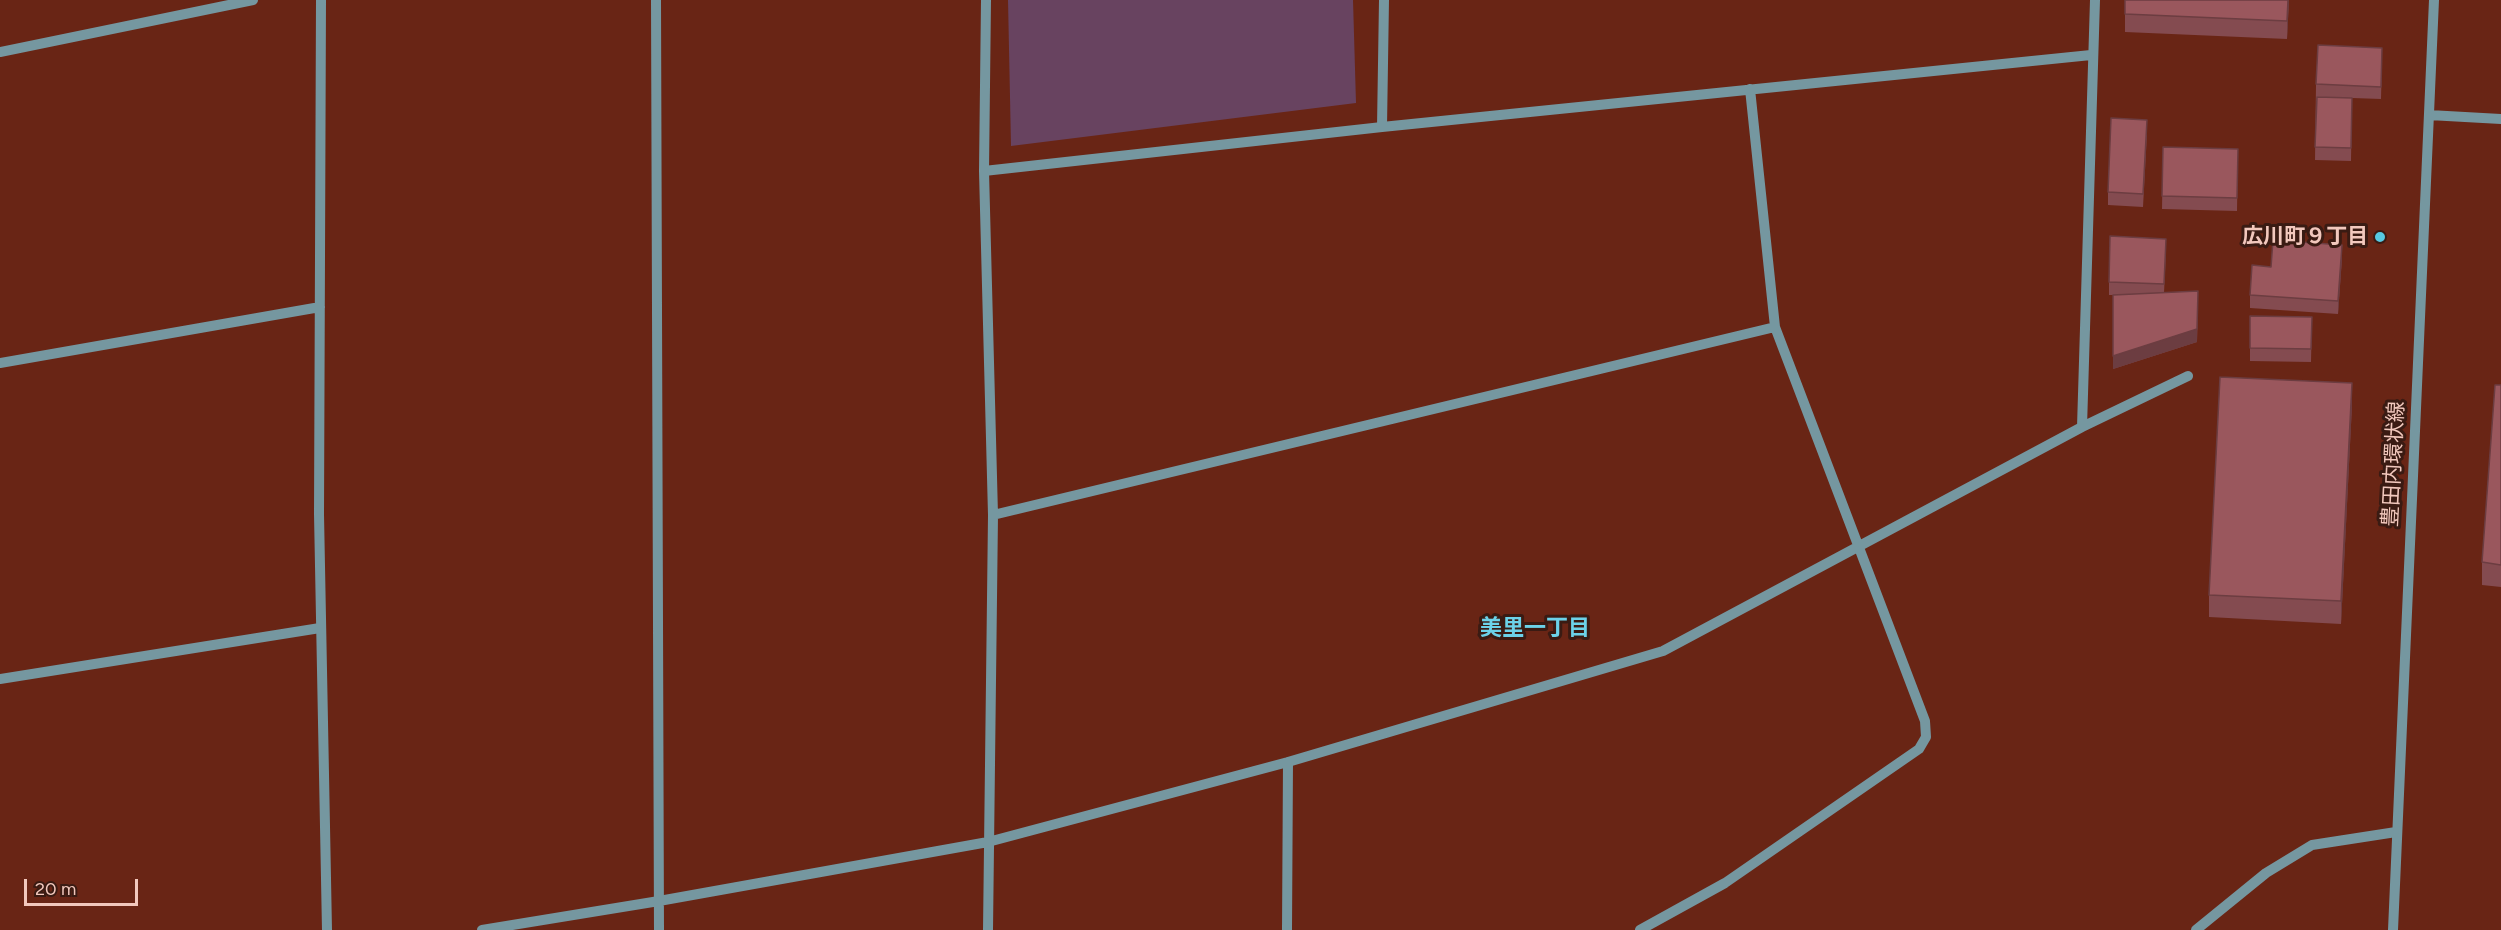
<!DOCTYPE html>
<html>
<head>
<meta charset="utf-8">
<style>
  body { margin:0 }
  #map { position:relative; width:2501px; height:930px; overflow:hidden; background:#692515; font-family:Figtree,sans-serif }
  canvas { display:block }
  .scale { position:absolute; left:24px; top:879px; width:114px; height:27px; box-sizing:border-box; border:3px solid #f2c8bd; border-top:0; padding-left:8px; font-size:18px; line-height:21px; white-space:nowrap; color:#f2c8bd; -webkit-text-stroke:4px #3a1b13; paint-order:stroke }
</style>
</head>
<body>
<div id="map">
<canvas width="2501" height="930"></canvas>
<div class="scale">20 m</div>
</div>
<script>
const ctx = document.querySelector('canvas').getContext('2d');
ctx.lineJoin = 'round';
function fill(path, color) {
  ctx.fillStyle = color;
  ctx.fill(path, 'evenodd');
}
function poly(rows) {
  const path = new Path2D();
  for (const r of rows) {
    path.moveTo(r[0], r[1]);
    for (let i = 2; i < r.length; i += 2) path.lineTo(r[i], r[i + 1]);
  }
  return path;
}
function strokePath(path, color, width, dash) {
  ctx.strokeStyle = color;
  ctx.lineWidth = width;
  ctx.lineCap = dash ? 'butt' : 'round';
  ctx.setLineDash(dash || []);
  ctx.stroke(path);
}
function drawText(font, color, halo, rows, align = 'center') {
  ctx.font = font + ' Figtree,"Noto Sans JP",sans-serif';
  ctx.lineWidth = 6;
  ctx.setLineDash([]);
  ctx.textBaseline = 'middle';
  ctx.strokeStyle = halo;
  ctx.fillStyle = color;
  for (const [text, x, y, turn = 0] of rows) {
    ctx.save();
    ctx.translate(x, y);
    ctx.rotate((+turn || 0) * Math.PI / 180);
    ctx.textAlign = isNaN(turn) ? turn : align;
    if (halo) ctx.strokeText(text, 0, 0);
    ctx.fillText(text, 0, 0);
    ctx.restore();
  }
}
const green = poly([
  [1008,0,1353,0,1356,103,1011,146]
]);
const minor = poly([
  [321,0,319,514,327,930],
  [656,0,659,930],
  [986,0,984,171,993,515,988,930],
  [0,52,253,0],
  [2429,115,2501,119],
  [1382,127,1384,0],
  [984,171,1382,127,2091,55],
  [0,363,320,307],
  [2082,427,2095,0],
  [993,515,1775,327],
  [0,679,320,628],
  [482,930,659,901,988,842,1288,762,1663,651,2082,427,2188,376],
  [1287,930,1288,762],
  [1640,930,1725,883,1919,749,1926,737,1925,721,1775,327,1750,89],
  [2196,930,2266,873,2312,845,2396,832],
  [2393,930,2434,0]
]);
const wall = poly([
  [2289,0,2287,39,2125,32,2125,14],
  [2382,60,2381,99,2352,98,2351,161,2315,160,2316,84],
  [2147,133,2143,207,2108,205,2108,192],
  [2163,147,2238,149,2237,211,2162,209],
  [2166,251,2164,293,2198,304,2197,342,2113,369,2113,295,2109,295,2109,282],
  [2342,258,2338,314,2250,308,2250,295,2271,267],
  [2250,316,2312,317,2311,362,2250,361],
  [2501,385,2501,587,2482,585,2482,562],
  [2352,405,2341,624,2209,617,2209,595]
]);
const shadedWall = poly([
  [2288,0,2289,0,2287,39,2287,21],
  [2342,245,2342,258,2338,314,2338,301],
  [2198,291,2197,342,2113,369,2113,356],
  [2352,383,2352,405,2341,624,2341,601]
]);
const building = poly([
  [2125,0,2288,0,2287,21,2125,14,2125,0],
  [2318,45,2382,48,2381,87,2316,84,2318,45],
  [2317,97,2352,98,2351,148,2315,147,2317,97],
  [2111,118,2147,120,2143,194,2108,192,2111,118],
  [2163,147,2238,149,2237,198,2162,196,2163,147],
  [2110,236,2166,239,2164,284,2109,282,2110,236],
  [2273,240,2342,245,2338,301,2250,295,2252,265,2271,267,2273,240],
  [2198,291,2197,329,2113,356,2113,295,2198,291],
  [2250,316,2312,317,2311,349,2250,348,2250,316],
  [2220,377,2352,383,2341,601,2209,595,2220,377],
  [2495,385,2501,385,2501,565,2482,562,2495,385]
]);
const markers = [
  [2380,237,6,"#57c9e2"]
];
const poiNames = [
  ["広川町９丁目",2368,237]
];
const streetNames = [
  ["豊田内環状線",2394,464,-87]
];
const neighbourhoodNames = [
  ["美里一丁目",1535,629]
];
fill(green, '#684360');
strokePath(minor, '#7597a0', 10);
fill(wall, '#844b50');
fill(shadedWall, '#6c3d41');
fill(building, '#9a575d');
strokePath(building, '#6c3d41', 1.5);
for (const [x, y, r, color] of markers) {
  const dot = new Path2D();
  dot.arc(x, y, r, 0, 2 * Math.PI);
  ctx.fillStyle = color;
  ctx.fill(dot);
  strokePath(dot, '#3a1b13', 2);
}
drawText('bold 21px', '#f2c8bd', '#3a1b13', poiNames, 'right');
drawText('21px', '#f2c8bd', '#3a1b13', streetNames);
drawText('bold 22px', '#6cd2e9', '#3a1b13', neighbourhoodNames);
</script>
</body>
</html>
